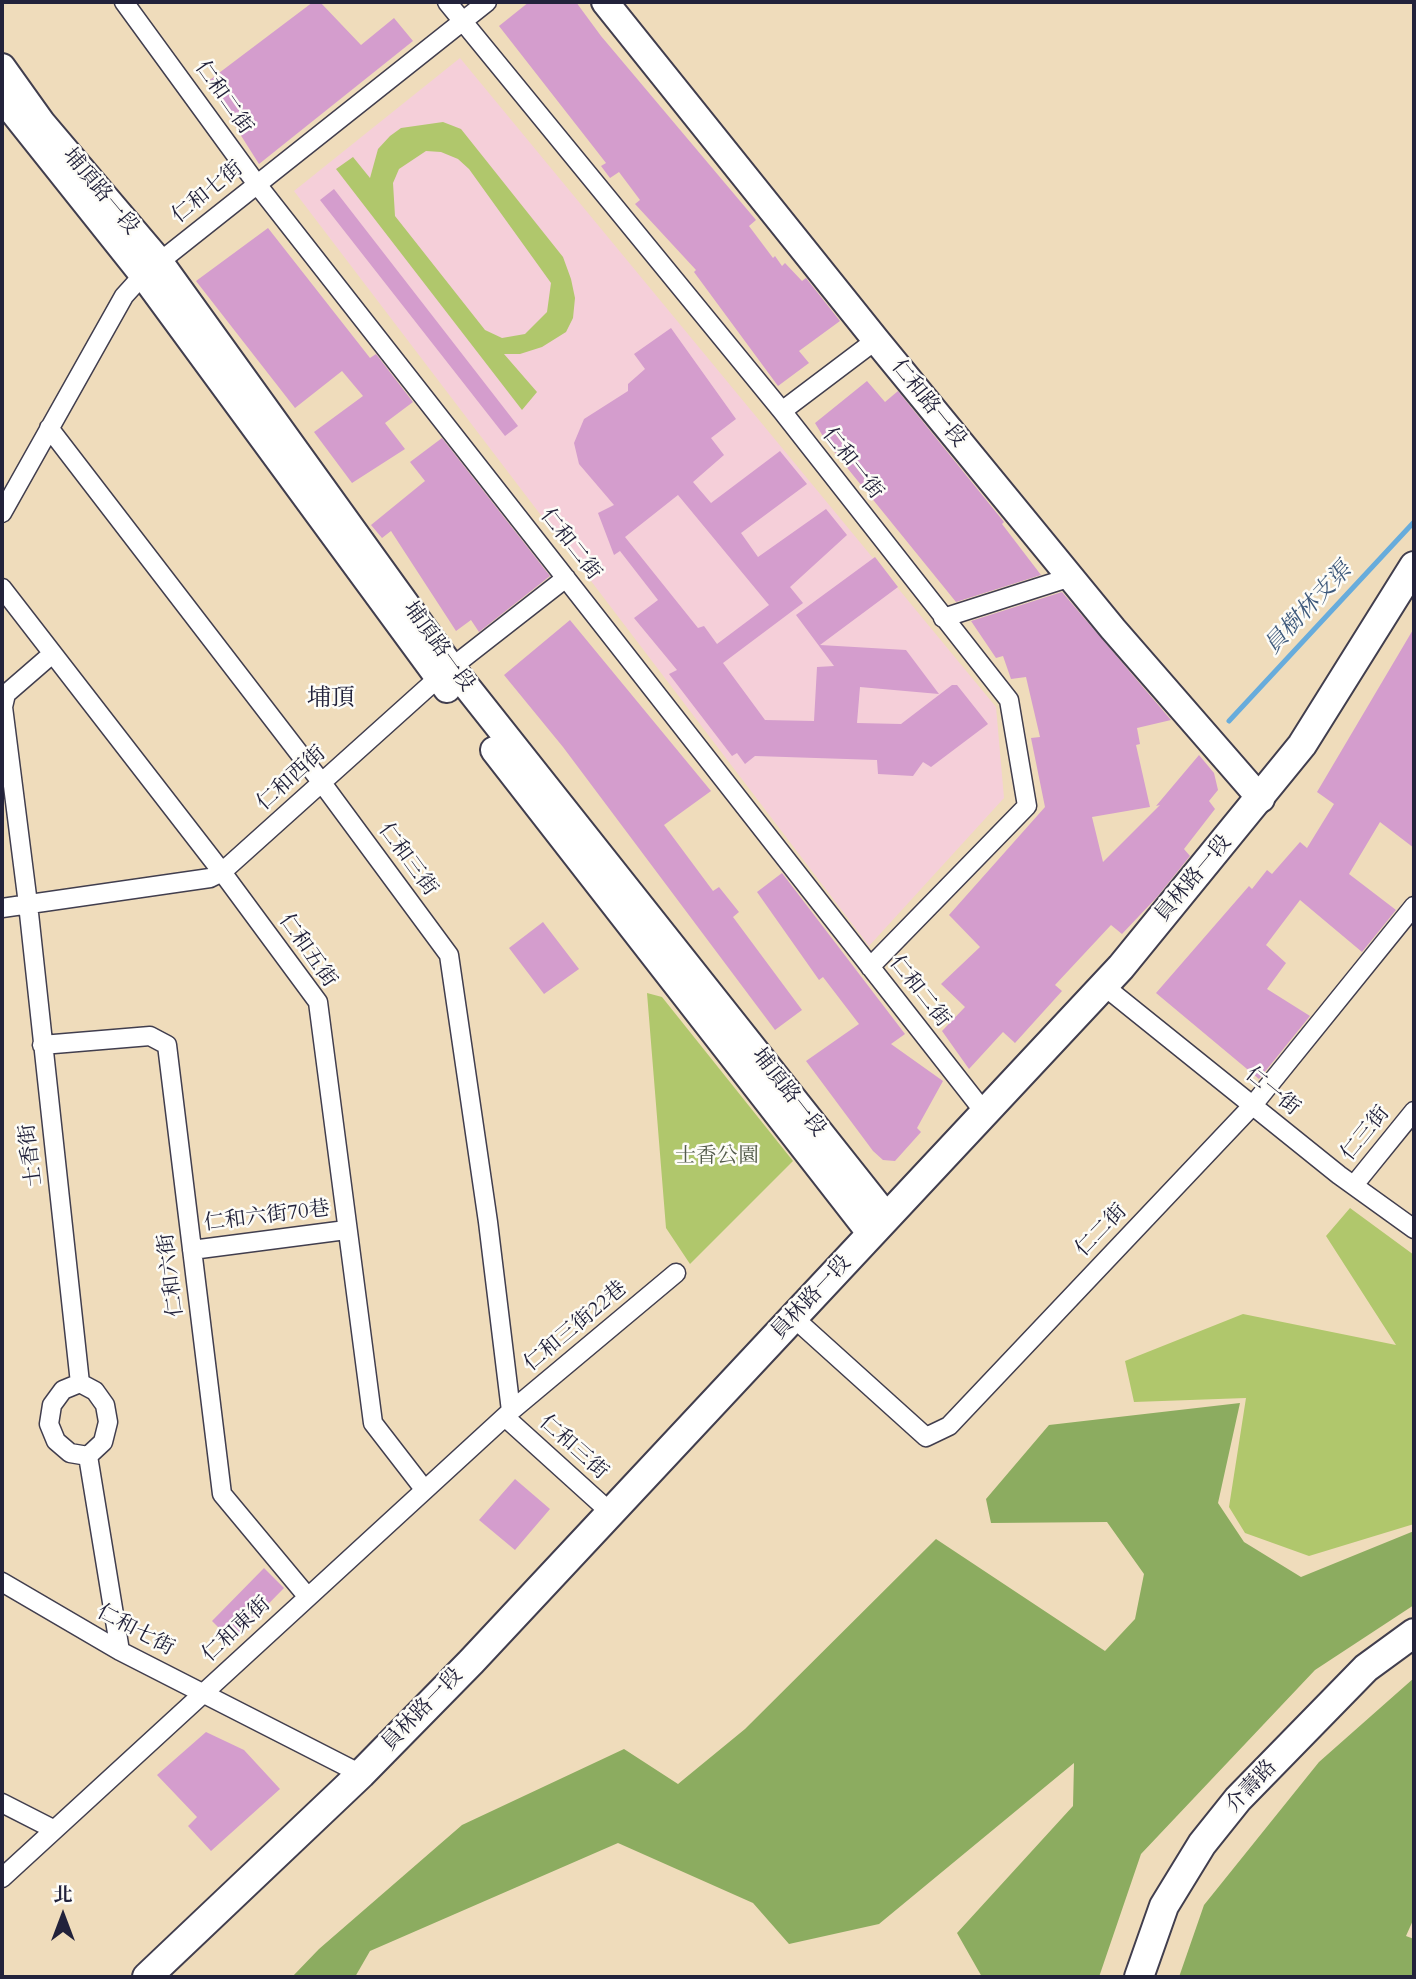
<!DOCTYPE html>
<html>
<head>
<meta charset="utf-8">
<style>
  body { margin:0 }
  #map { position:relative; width:1416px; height:1979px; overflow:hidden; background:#efdcbb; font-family:Cardo,"Noto Serif TC",serif }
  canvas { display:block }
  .frame { position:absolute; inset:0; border:4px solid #22223b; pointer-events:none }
  .north { position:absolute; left:28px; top:1881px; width:70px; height:70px; -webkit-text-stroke:5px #fdfcf7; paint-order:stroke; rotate:0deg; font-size:19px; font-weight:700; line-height:28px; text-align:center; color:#22223b }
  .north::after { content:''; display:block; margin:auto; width:24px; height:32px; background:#22223b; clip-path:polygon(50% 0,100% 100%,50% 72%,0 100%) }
</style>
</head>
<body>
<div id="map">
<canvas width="1416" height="1979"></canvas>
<div class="frame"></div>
<div class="north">北</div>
</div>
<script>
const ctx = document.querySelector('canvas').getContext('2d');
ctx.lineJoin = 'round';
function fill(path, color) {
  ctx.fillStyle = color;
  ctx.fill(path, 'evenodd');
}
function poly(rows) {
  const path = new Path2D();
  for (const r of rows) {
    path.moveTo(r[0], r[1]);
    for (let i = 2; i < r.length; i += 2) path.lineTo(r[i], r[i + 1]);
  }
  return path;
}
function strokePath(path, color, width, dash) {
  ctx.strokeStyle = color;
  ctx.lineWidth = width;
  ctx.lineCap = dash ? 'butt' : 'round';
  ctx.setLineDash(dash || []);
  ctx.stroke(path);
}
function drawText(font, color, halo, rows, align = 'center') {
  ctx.font = font + ' Cardo,"Noto Serif TC",serif';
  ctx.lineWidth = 5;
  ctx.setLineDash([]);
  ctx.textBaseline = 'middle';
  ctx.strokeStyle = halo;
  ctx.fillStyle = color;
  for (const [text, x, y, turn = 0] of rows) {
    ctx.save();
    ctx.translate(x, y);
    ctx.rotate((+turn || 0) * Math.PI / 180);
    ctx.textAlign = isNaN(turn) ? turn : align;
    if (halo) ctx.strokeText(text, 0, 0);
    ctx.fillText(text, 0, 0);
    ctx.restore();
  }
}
const built = poly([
  [460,58,996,707,1004,798,869,946,294,191]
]);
const green = poly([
  [443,122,461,129,563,257,571,279,575,298,573,318,566,332,542,347,520,354,504,354,537,392,522,410,336,169,353,157,370,178,378,149,390,136,401,128],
  [426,151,441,152,458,159,469,169,551,283,547,312,525,334,502,338,485,330,395,216,393,183,399,169],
  [647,993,662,997,793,1161,690,1264,666,1228],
  [1350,1208,1414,1255,1414,1524,1309,1556,1245,1533,1229,1507,1246,1398,1134,1402,1125,1361,1243,1314,1396,1345,1326,1236]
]);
const forest = poly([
  [1240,1403,1218,1503,1244,1542,1301,1577,1414,1531,1414,1605,1315,1670,1141,1854,1099,1977,982,1977,957,1933,1073,1806,1074,1763,879,1924,789,1944,753,1903,618,1843,370,1951,355,1977,292,1977,319,1949,462,1825,624,1749,678,1784,745,1729,936,1539,1105,1651,1135,1619,1144,1574,1107,1522,991,1523,986,1499,1049,1425],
  [1414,1678,1414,1918,1406,1936,1414,1939,1414,1977,1179,1977,1204,1905,1319,1762]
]);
const stream = poly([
  [1229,721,1414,522]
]);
const building = poly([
  [313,2,320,2,361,45,394,18,413,41,259,164,207,82],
  [529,2,576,2,601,36,756,220,749,226,773,258,775,256,782,266,785,263,802,281,806,278,840,321,799,351,809,363,778,386,694,272,696,270,635,204,640,200,619,172,610,178,601,166,606,163,499,26],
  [334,189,518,426,505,436,320,200],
  [268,228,370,358,376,354,413,402,385,423,405,449,352,483,314,432,363,396,342,371,295,408,196,281],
  [671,328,736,419,711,438,724,455,693,482,711,503,780,451,807,484,741,533,758,557,826,509,847,535,790,587,803,603,723,663,765,720,814,721,817,667,834,666,796,615,875,557,898,587,820,645,906,650,939,694,860,687,857,723,901,724,952,685,957,685,988,724,931,767,923,762,913,776,878,774,877,760,755,756,745,764,737,753,732,756,669,674,677,670,634,618,658,600,620,551,614,555,598,513,614,505,579,464,574,443,584,419,628,391,628,384,645,369,634,354],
  [678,495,769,605,717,644,704,626,698,628,625,537],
  [867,381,885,402,898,391,1004,522,1002,524,1041,575,956,602,827,443,815,423],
  [442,438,550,576,479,632,471,620,456,631,391,531,382,538,371,525,425,481,410,462],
  [1062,592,1171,720,1137,728,1140,744,1136,745,1150,807,1092,817,1103,862,1160,805,1156,806,1199,755,1214,773,1218,790,1209,801,1215,809,1184,849,1190,856,1157,897,1122,934,1111,925,1055,985,1062,991,1015,1043,1003,1032,969,1069,942,1031,965,1007,941,984,980,947,949,915,1045,807,1031,738,1040,737,1026,677,1011,679,1003,656,996,658,971,621],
  [570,620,711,791,664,825,713,891,719,887,739,912,733,917,802,1010,775,1030,563,747,504,675],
  [1414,628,1414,848,1380,822,1349,874,1396,910,1362,952,1300,900,1266,945,1286,963,1267,989,1310,1016,1259,1079,1156,993,1249,886,1252,889,1267,870,1272,874,1300,842,1307,848,1334,804,1317,792],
  [782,873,905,1034,891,1044,943,1081,917,1128,921,1132,895,1161,883,1160,873,1151,806,1061,859,1024,823,977,819,980,757,892],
  [543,922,579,969,544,994,509,948],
  [515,1479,550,1509,515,1550,479,1520],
  [264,1568,284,1588,232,1641,212,1621],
  [206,1732,244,1750,280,1789,211,1851,188,1826,197,1817,157,1775]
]);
const street = poly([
  [124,2,256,183,985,1113],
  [447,2,782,411,1009,700,1027,806,870,967],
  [782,411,876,340],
  [49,428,322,783,449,955,488,1222,511,1411],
  [2,513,124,296,143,275,487,2],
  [2,588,222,872,318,1002,373,1423,424,1489],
  [943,618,1071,577],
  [51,655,6,694,3,707,28,904,80,1383],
  [2,908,210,878,222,872,438,678,566,578],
  [1104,986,1339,1175,1414,1229],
  [42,1045,150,1036,167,1045,222,1494,307,1596],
  [1354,1185,1414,1111],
  [192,1250,346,1230],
  [794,1318,926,1437,949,1426,1253,1105,1414,906],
  [80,1383,63,1390,52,1405,49,1424,56,1441,70,1453,88,1456],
  [80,1383,95,1391,105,1405,108,1422,103,1442,88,1456],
  [505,1417,610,1512],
  [88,1456,120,1651],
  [2,1582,120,1651,361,1774],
  [2,1803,53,1829],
  [2,1878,511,1411,676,1273]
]);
const secondary = poly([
  [605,2,876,340,1113,629,1261,799],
  [2,67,42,123,159,261,452,668,887,1217],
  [2,98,143,275,447,689],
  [494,750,871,1234]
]);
const primary = poly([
  [147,1977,361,1774,471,1662,1121,967,1302,745,1414,566],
  [1139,1977,1164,1906,1202,1844,1238,1799,1366,1668,1414,1633]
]);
const streetNames = [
  ["仁和二街",223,98,55],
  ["埔頂路一段",100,192,50],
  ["仁和七街",208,193,-39],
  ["仁和路一段",928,404,51],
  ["仁和一街",852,464,52],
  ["仁和二街",570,545,52],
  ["埔頂路一段",438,647,54],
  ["仁和西街",292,779,-42],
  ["仁和三街",407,860,54],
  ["員林路一段",1194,879,-50],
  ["仁和五街",307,951,55],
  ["仁和二街",919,992,52],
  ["仁一街",1272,1092,39],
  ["埔頂路一段",788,1093,52],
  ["仁三街",1366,1134,-51],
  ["士香街",32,1155,-97],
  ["仁和六街70巷",267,1217,-7],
  ["仁二街",1102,1231,-46],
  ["仁和六街",172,1275,-97],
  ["員林路一段",812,1298,-47],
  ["仁和三街22巷",576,1327,-40],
  ["仁和三街",573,1448,42],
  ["仁和東街",237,1630,-43],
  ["仁和七街",135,1631,28],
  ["員林路一段",423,1710,-46],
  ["介壽路",1252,1787,-47]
];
const parkNames = [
  ["士香公園",717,1157]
];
const waterNames = [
  ["員樹林支渠",1309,609,-47]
];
const quarterNames = [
  ["埔頂",331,699]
];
fill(built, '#f5cfd9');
fill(green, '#b0c76c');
fill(forest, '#8cac60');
strokePath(stream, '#67acdc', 5);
fill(building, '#d49dcd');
strokePath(street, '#413e4e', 21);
strokePath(secondary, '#413e4e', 30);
strokePath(primary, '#413e4e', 32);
strokePath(street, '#fff', 18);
strokePath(secondary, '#fff', 26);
strokePath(primary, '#fff', 28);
drawText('21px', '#22223b', '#fdfcf7', streetNames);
drawText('21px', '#545c4c', '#fdfcf7', parkNames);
drawText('italic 23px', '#3e597b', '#fdfcf7', waterNames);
drawText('24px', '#22223b', '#fdfcf7', quarterNames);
</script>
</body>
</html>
